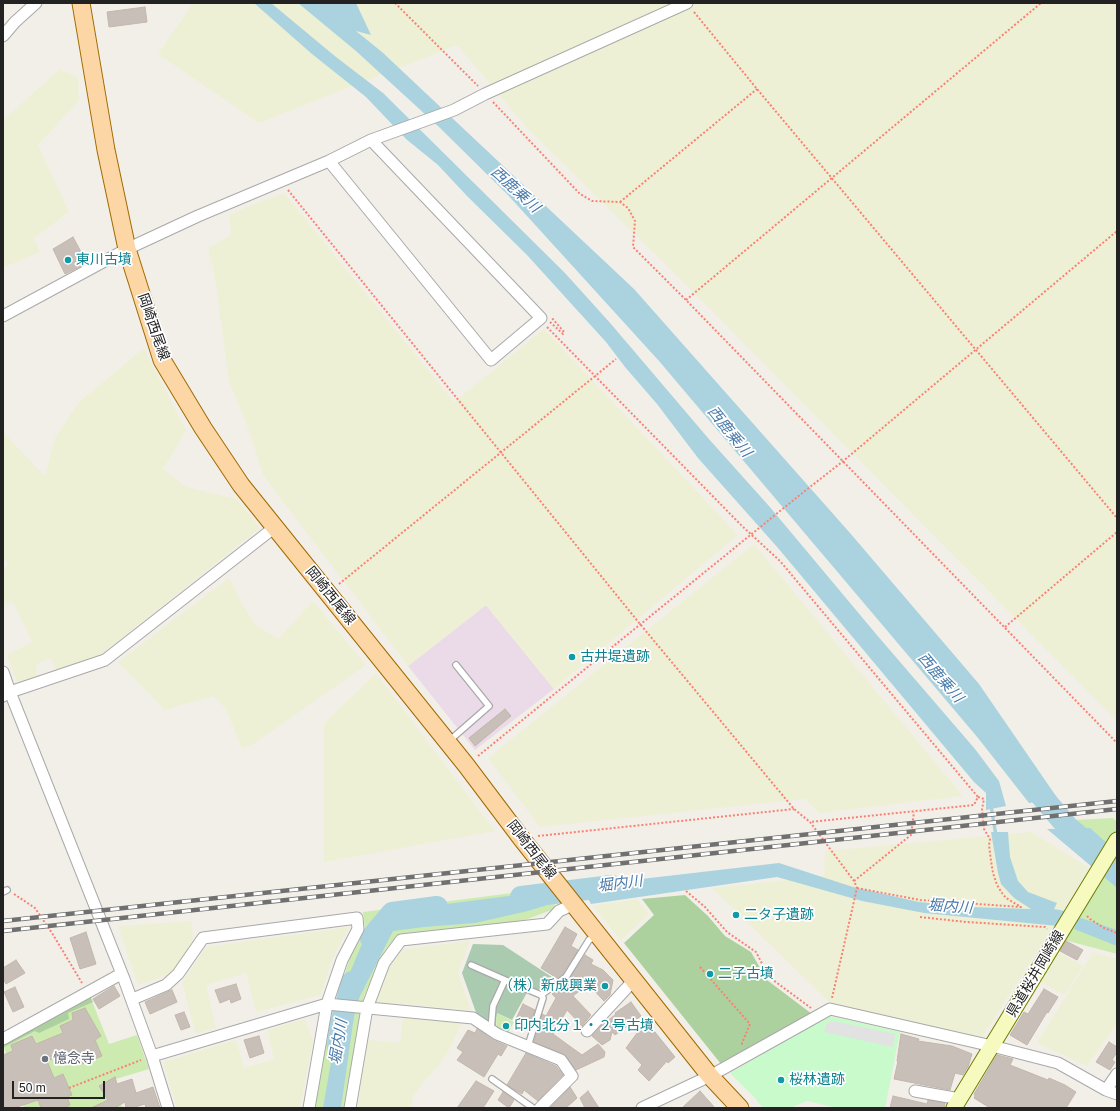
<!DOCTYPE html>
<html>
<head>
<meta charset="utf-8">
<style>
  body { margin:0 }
  #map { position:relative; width:1120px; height:1111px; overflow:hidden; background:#f2efe9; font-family:Helvetica,sans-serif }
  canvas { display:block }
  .frame { position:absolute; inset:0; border:4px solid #222; pointer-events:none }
  .scale { position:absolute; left:12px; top:1081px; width:93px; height:18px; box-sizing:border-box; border:2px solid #222; border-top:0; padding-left:5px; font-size:12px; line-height:14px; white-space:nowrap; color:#222; -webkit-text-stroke:3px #fff; paint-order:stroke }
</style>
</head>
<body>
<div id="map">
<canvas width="1120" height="1111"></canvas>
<div class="frame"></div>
<div class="scale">50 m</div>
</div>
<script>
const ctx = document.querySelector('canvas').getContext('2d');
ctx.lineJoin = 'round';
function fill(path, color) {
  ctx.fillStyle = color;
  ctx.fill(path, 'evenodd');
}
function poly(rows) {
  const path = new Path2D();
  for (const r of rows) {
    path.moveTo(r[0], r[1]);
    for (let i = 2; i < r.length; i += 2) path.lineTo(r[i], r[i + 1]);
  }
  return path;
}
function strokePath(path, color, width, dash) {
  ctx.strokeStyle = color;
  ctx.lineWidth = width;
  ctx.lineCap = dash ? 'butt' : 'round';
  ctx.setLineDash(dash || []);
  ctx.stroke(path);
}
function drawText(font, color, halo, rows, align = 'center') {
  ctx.font = font + ' Helvetica,"Noto Sans JP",sans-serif';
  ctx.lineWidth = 3.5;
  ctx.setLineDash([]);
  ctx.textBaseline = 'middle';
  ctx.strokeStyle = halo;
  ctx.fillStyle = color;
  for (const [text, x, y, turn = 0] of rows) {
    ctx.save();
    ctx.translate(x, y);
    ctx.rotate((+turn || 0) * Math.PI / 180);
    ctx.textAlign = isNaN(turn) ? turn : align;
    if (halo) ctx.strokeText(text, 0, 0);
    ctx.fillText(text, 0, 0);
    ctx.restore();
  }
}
const industrial = poly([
  [486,605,554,689,475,750,408,666]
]);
const farmland = poly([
  [193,3,1117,3,1117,721,684,283,528,129,457,45,259,123,158,54],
  [60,69,78,78,79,100,38,145,69,212,34,238,40,252,3,268,3,120],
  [284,193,454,402,544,329,738,535,554,689,486,605,408,666,263,475,247,425,229,382,216,284,208,248,231,235,229,214],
  [144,348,186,431,163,469,186,487,237,499,260,528,99,656,57,670,50,658,36,665,37,679,18,684,7,655,32,642,13,602,3,606,3,571,9,564,3,558,3,432,45,476,55,438,78,403],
  [754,544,963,796,819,813,805,799,540,827,488,758],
  [229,578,241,602,255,624,278,639,313,601,366,665,255,743,242,749,226,709,213,696,165,710,118,662],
  [376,673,495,831,324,862,324,724],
  [1031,832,1090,868,981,1039,831,1004,712,888,824,876,825,851],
  [637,899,649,914,621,940,593,906],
  [192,921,193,944,171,974,138,985,118,926],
  [349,927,331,962,321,995,256,1012,246,973,206,985,216,1028,196,1034,182,983,206,947],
  [470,941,458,973,471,1010,376,1002,381,981,399,950],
  [1054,950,1083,966,1065,995,1036,980],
  [1093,952,1117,959,1117,1023,1087,1066,1037,1043],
  [403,1018,462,1022,450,1048,438,1067,423,1082,413,1097,411,1108,358,1108,366,1040,400,1043],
  [305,1019,313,1041,300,1108,177,1108,163,1062,236,1040,244,1068,274,1059,267,1030]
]);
const grass = poly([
  [1113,818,1117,822,1117,954,1053,937,1097,864,1055,821],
  [544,889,557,908,525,920,485,927,409,933,396,937,385,950,364,996,359,1019,346,1108,314,1108,332,1015,351,954,365,929,363,912],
  [90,996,109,1044,137,1035,149,1069,116,1079,122,1108,24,1108,3,1044],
  [497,1013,514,1022,507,1035,497,1029,496,1019]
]);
const forest = poly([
  [685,895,708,916,725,936,751,952,767,980,812,1014,721,1064,624,943,654,915,642,899],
  [90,996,93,1002,68,1013,69,1019,39,1033,35,1031,4,1047,3,1044]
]);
const cemetery = poly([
  [473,944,503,945,555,979,540,991,530,987,512,1020,497,1013,496,1019,496,1030,478,1018,462,973]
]);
const park = poly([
  [830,1016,900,1032,885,1108,838,1108,807,1101,790,1108,763,1108,754,1097,730,1073,818,1022]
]);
const parking = poly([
  [832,1021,895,1034,893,1047,824,1032,826,1024]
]);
const water = poly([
  [254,3,271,3,336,57,383,93,565,273,611,324,708,438,769,506,876,634,975,749,999,781,1006,806,986,810,986,793,974,782,778,548,698,458,657,404,625,367,606,342,527,255,467,196,438,165,406,139,366,97,312,54],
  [298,3,356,3,371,35,356,31,382,52,634,289,850,533,979,684,1058,799,1029,803,978,738,659,361,507,194,439,127,356,51],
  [1090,828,1117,852,1117,888,1047,829],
  [991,832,1008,832,1010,857,1018,881,1028,892,1057,903,1054,909,1065,911,1058,926,924,913,862,901,777,877,591,904,581,886,779,863,853,887,919,902,971,907,1031,909,1014,898,1001,884,998,873],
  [548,891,557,902,528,911,475,923,424,927,393,931,357,1002,344,1001,351,970,361,946,371,929,384,917,431,906],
  [1078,917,1117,930,1117,946,1074,929],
  [339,1016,354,1016,341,1108,323,1108]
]);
const stream = poly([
  [991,805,996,836]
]);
const river = poly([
  [1026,778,1067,826,1117,869],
  [521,897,612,886],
  [371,938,392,913,437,907],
  [338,1046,341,1023,352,982]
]);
const building = poly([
  [145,7,147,22,109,27,107,12,145,7],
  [73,237,87,263,65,274,53,249,73,237],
  [505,709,511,716,475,746,469,738,505,709],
  [565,927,577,934,571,946,578,950,563,974,557,978,541,968,565,927],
  [86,932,96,964,80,969,70,938,86,932],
  [1066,941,1083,950,1077,960,1060,951,1066,941],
  [585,955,593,960,591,964,603,970,613,980,610,995,604,1001,588,984,573,996,591,1015,582,1026,567,1010,553,1034,582,1055,598,1044,605,1052,604,1057,576,1070,564,1054,534,1042,542,1014,546,1016,556,998,552,994,569,979,585,955],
  [16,960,25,973,6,984,3,979,3,968,16,960],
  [236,984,241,999,231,1003,230,999,220,1003,215,990,236,984],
  [114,986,120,996,99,1009,93,999,114,986],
  [15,987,24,1007,13,1012,4,992,15,987],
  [1044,989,1058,997,1048,1013,1047,1012,1027,1045,1010,1035,1024,1012,1028,1014,1044,989],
  [172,990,177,1002,150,1014,145,1002,172,990],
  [631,1002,641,1016,615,1035,612,1032,610,1040,602,1045,592,1036,601,1026,616,1014,615,1013,631,1002],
  [523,1004,535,1010,528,1030,514,1023,523,1004],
  [85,1008,101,1036,95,1040,102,1056,82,1064,80,1060,74,1062,70,1051,47,1061,54,1078,63,1074,72,1095,67,1097,70,1105,64,1108,41,1108,38,1100,14,1108,3,1108,3,1055,13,1051,11,1045,32,1036,36,1044,63,1033,60,1026,73,1020,72,1013,85,1008],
  [184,1012,190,1027,181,1030,175,1015,184,1012],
  [646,1021,675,1057,668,1063,667,1061,649,1081,638,1070,642,1065,626,1048,646,1021],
  [477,1029,493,1040,507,1046,501,1056,498,1054,484,1077,457,1060,463,1052,457,1048,468,1030,475,1033,477,1029],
  [901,1034,919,1039,918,1041,952,1046,972,1054,968,1067,963,1075,955,1073,950,1090,894,1079,898,1061,897,1061,901,1034],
  [259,1036,264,1053,250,1058,244,1040,259,1036],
  [1109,1042,1117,1047,1117,1052,1112,1060,1115,1062,1110,1070,1096,1062,1109,1042],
  [526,1053,556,1066,563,1075,538,1101,524,1090,522,1094,507,1085,526,1053],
  [997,1055,1013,1059,1010,1065,1048,1080,1049,1078,1065,1085,1076,1092,1066,1108,990,1108,974,1098,975,1096,974,1094,997,1055],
  [115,1077,117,1084,132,1079,136,1093,153,1087,160,1108,146,1108,145,1104,132,1108,126,1108,125,1102,114,1108,91,1108,108,1100,99,1086,115,1077],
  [476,1081,494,1091,483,1108,457,1108,476,1081],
  [570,1087,577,1098,566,1108,550,1108,570,1087],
  [588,1091,599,1108,585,1108,580,1098,588,1091],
  [700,1091,715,1108,682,1108,700,1091],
  [503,1092,514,1100,509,1108,498,1100,503,1092],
  [893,1096,927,1104,928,1100,945,1103,944,1108,890,1108,893,1096]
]);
const path = poly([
  [395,3,478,86],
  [694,12,757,89,1117,518],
  [493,102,580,194,592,201,620,202,628,208,635,221,633,247,686,300,1117,743],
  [288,190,640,624,794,809,810,822,854,881,857,888,832,998],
  [620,202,757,89],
  [686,300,1041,3],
  [550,322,563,334,564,332,552,318],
  [547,327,742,526,780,561,978,797,974,805,810,822],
  [339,584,616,359],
  [1005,627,1117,532],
  [478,756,801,494,842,462,1117,231],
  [538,836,794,809],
  [854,881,911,835,914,812],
  [857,888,920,900,1021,907,1006,898,1002,893,997,885,993,873,991,861,989,845,990,839,984,829,982,809,984,799,978,797],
  [686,891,705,907,727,932,756,952,769,977,811,1008],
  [14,894,35,908,52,933,82,983],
  [1087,916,1090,919,1104,928,1117,933],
  [920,917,966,922,1045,927,1047,929],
  [700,967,750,1024,742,1043,742,1045],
  [69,1088,141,1060]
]);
const lane = poly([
  [449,741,489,706,456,665],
  [3,892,7,890],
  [471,965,505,980],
  [491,1030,493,1006,505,980,541,995,566,977,589,940,596,936],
  [528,1046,543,998,541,995],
  [492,1079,533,1108]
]);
const street = poly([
  [3,36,15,22,36,3],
  [329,161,491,360,541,318,371,140],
  [3,316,127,249,198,216,329,161,371,140,454,110,485,94,687,3],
  [3,672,10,692,124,979,152,1056,168,1108],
  [3,696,10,692,105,660,275,527],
  [135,998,166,985,178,974,203,938,357,918,358,929,342,960,327,1004,309,1108],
  [587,1031,634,980],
  [3,1039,121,974],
  [152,1056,327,1004,473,1018,497,1034,561,1060,572,1076,540,1108],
  [1106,1090,1117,1074],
  [915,1091,960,1099],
  [350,1108,367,1008,384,963,401,940,547,924,559,911,574,904],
  [642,1108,710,1076,830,1009,992,1046,1058,1063,1106,1090,1117,1094]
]);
const secondary = poly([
  [954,1108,1117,840]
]);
const primary = poly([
  [81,3,106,150,127,249,162,360,203,428,241,485,466,765,521,838,710,1076,740,1108]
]);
const rail = poly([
  [3,921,1117,801],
  [3,931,1117,809]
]);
const markers = [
  [68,260,4,"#0f9aa8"],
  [572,657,4,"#0f9aa8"],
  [736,915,4,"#0f9aa8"],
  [710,974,4,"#0f9aa8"],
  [605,986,4,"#0f9aa8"],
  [506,1026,4,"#0f9aa8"],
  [45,1059,4,"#6b7280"],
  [781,1080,4,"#0f9aa8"]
];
const cultureNames = [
  ["東川古墳",76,260],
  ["古井堤遺跡",580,657],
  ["二タ子遺跡",744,915],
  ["二子古墳",718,974],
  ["（株）新成興業",597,986,"right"],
  ["印内北分１・２号古墳",514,1026],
  ["桜林遺跡",789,1080]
];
const streetNames = [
  ["岡崎西尾線",153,327,71],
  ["岡崎西尾線",330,596,51],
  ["岡崎西尾線",531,850,52],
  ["県道桜井岡崎線",1036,974,-59]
];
const worshipNames = [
  ["憶念寺",53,1059]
];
const waterNames = [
  ["西鹿乗川",515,190,42],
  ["西鹿乗川",729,432,51],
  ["西鹿乗川",940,678,49],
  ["堀内川",620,884,-7],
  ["堀内川",950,907,4],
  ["堀内川",339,1042,-81]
];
fill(industrial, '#ebdbe8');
fill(farmland, '#eef0d5');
fill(grass, '#cdebb0');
fill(forest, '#add19e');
fill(cemetery, '#aacbaf');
fill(park, '#c8facc');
fill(parking, '#e2e2e2');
fill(water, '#aad3df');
strokePath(stream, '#aad3df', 3.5);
strokePath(river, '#aad3df', 22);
fill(building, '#c7bfb8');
strokePath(building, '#c4b6ab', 1);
strokePath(lane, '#a9a9a9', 8);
strokePath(street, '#a9a9a9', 13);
strokePath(secondary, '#707d05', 17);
strokePath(primary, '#a06b00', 19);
strokePath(path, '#fa8072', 2, [2, 2]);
strokePath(lane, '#fff', 5.5);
strokePath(street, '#fff', 11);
strokePath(secondary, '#f7fabf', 15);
strokePath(primary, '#fcd6a4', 17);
strokePath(rail, '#707070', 4.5);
strokePath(rail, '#fff', 3, [9]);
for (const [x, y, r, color] of markers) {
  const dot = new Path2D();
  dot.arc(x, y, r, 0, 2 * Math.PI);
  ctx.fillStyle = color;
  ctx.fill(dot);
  strokePath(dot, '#fff', 1.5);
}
drawText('14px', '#0d838f', '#fff', cultureNames, 'left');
drawText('14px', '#222', '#fff', streetNames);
drawText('14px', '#5b616d', '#fff', worshipNames, 'left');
drawText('italic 15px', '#4a7aab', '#fff', waterNames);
</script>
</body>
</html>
